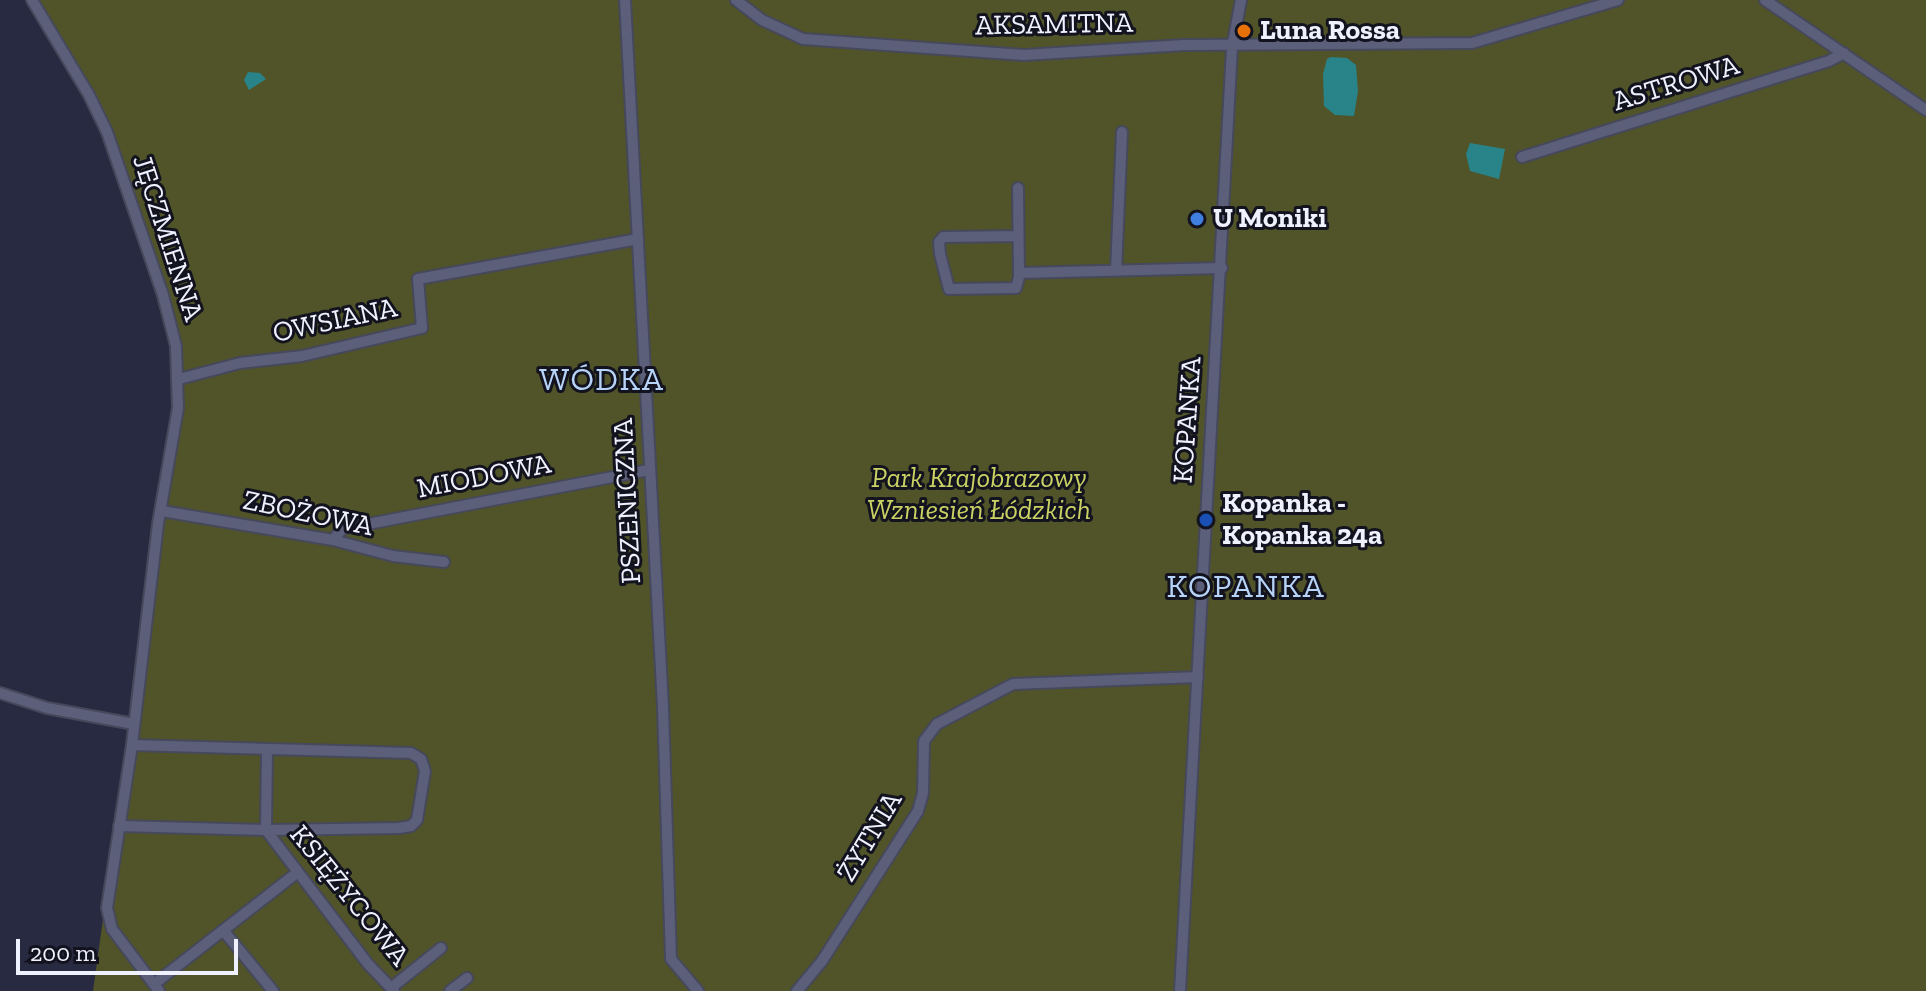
<!DOCTYPE html>
<html>
<head>
<meta charset="utf-8">
<style>
  body { margin:0 }
  #map { position:relative; width:1926px; height:991px; overflow:hidden; background:#282a41; font-family:"Zilla Slab",serif }
  canvas { display:block }
  .scale { position:absolute; left:16px; top:939px; width:222px; height:36px; box-sizing:border-box; border:4px solid #eff1fe; border-top:0; padding-left:10px; font-size:24px; line-height:28px; white-space:nowrap; color:#eff1fe; -webkit-text-stroke:6px #12131e; paint-order:stroke }
</style>
</head>
<body>
<div id="map">
<canvas width="1926" height="991"></canvas>
<div class="scale">200 m</div>
</div>
<script>
const ctx = document.querySelector('canvas').getContext('2d');
ctx.lineJoin = 'round';
function fill(path, color) {
  ctx.fillStyle = color;
  ctx.fill(path, 'evenodd');
}
function poly(rows) {
  const path = new Path2D();
  for (const r of rows) {
    path.moveTo(r[0], r[1]);
    for (let i = 2; i < r.length; i += 2) path.lineTo(r[i], r[i + 1]);
  }
  return path;
}
function strokePath(path, color, width, dash) {
  ctx.strokeStyle = color;
  ctx.lineWidth = width;
  ctx.lineCap = dash ? 'butt' : 'round';
  ctx.setLineDash(dash || []);
  ctx.stroke(path);
}
function drawText(font, color, halo, rows, align = 'center') {
  ctx.font = font + ' "Zilla Slab",serif';
  ctx.lineWidth = 6;
  ctx.setLineDash([]);
  ctx.textBaseline = 'middle';
  ctx.strokeStyle = halo;
  ctx.fillStyle = color;
  for (const [text, x, y, turn = 0] of rows) {
    ctx.save();
    ctx.translate(x, y);
    ctx.rotate((+turn || 0) * Math.PI / 180);
    ctx.textAlign = isNaN(turn) ? turn : align;
    if (halo) ctx.strokeText(text, 0, 0);
    ctx.fillText(text, 0, 0);
    ctx.restore();
  }
}
const green = poly([
  [31,0,1926,0,1926,991,93,991,178,379,156,295,96,116]
]);
const water = poly([
  [1331,57,1347,58,1356,65,1358,91,1354,116,1335,115,1324,106,1323,74,1327,59],
  [248,72,260,73,266,79,249,90,244,80],
  [1470,143,1505,149,1499,179,1470,171,1466,154]
]);
const minor = poly([
  [32,0,89,95,107,132,163,295,176,346,178,408,158,524,132,745,107,908,112,929,159,991],
  [625,0,663,707,671,959,698,991],
  [736,0,762,20,803,39,1024,55,1184,45,1472,43,1618,0],
  [1765,0,1926,110],
  [1522,157,1829,61,1844,53],
  [1018,188,1019,277,1016,288,949,289,940,254,939,242,943,237,1018,236],
  [1116,271,1122,132],
  [1019,273,1222,268],
  [179,379,240,363,302,356,422,328,418,279,638,239],
  [162,511,333,540,393,556,444,562],
  [333,540,342,529,649,470],
  [0,693,47,708,134,724],
  [119,826,266,830,399,828,411,826,417,820,425,771,421,759,411,753,132,745],
  [266,830,368,964,394,991],
  [266,830,267,750],
  [223,930,273,991],
  [154,984,298,872],
  [391,988,441,948],
  [450,991,467,978],
  [797,991,822,961,918,811,923,793,924,741,937,724,1013,684,1198,677],
  [1180,991,1232,48,1241,0]
]);
const markers = [
  [1244,31,8,"#e8710a"],
  [1197,219,8,"#3f7fe0"],
  [1206,520,8,"#1a4fb4"]
];
const streetNames = [
  ["AKSAMITNA",1054,25,-1],
  ["ASTROWA",1676,84,-17],
  ["JĘCZMIENNA",167,238,72],
  ["OWSIANA",335,321,-12],
  ["KOPANKA",1188,420,-86],
  ["MIODOWA",484,477,-11],
  ["PSZENICZNA",628,501,-93],
  ["ZBOŻOWA",308,514,12],
  ["ŻYTNIA",870,837,-59],
  ["KSIĘŻYCOWA",349,896,51]
];
const poiNames = [
  ["Luna Rossa",1260,31],
  ["U Moniki",1213,219],
  ["Kopanka -",1222,504],
  ["Kopanka 24a",1222,536]
];
const parkNames = [
  ["Park Krajobrazowy",979,479],
  ["Wzniesień Łódzkich",979,511]
];
const quarterNames = [
  ["WÓDKA",602,381],
  ["KOPANKA",1246,588]
];
fill(green, '#515428');
fill(water, '#288489');
strokePath(minor, '#46485b', 14);
strokePath(minor, '#5c5f7a', 10);
for (const [x, y, r, color] of markers) {
  const dot = new Path2D();
  dot.arc(x, y, r, 0, 2 * Math.PI);
  ctx.fillStyle = color;
  ctx.fill(dot);
  strokePath(dot, '#12131e', 3);
}
drawText('28px', '#eff1fe', '#12131e', streetNames);
drawText('bold 28px', '#eff1fe', '#12131e', poiNames, 'left');
drawText('italic 28px', '#cad264', '#12131e', parkNames);
ctx.letterSpacing = '2px';
drawText('32px', '#b7d3f8', '#12131e', quarterNames);
ctx.letterSpacing = '0px';
</script>
</body>
</html>
